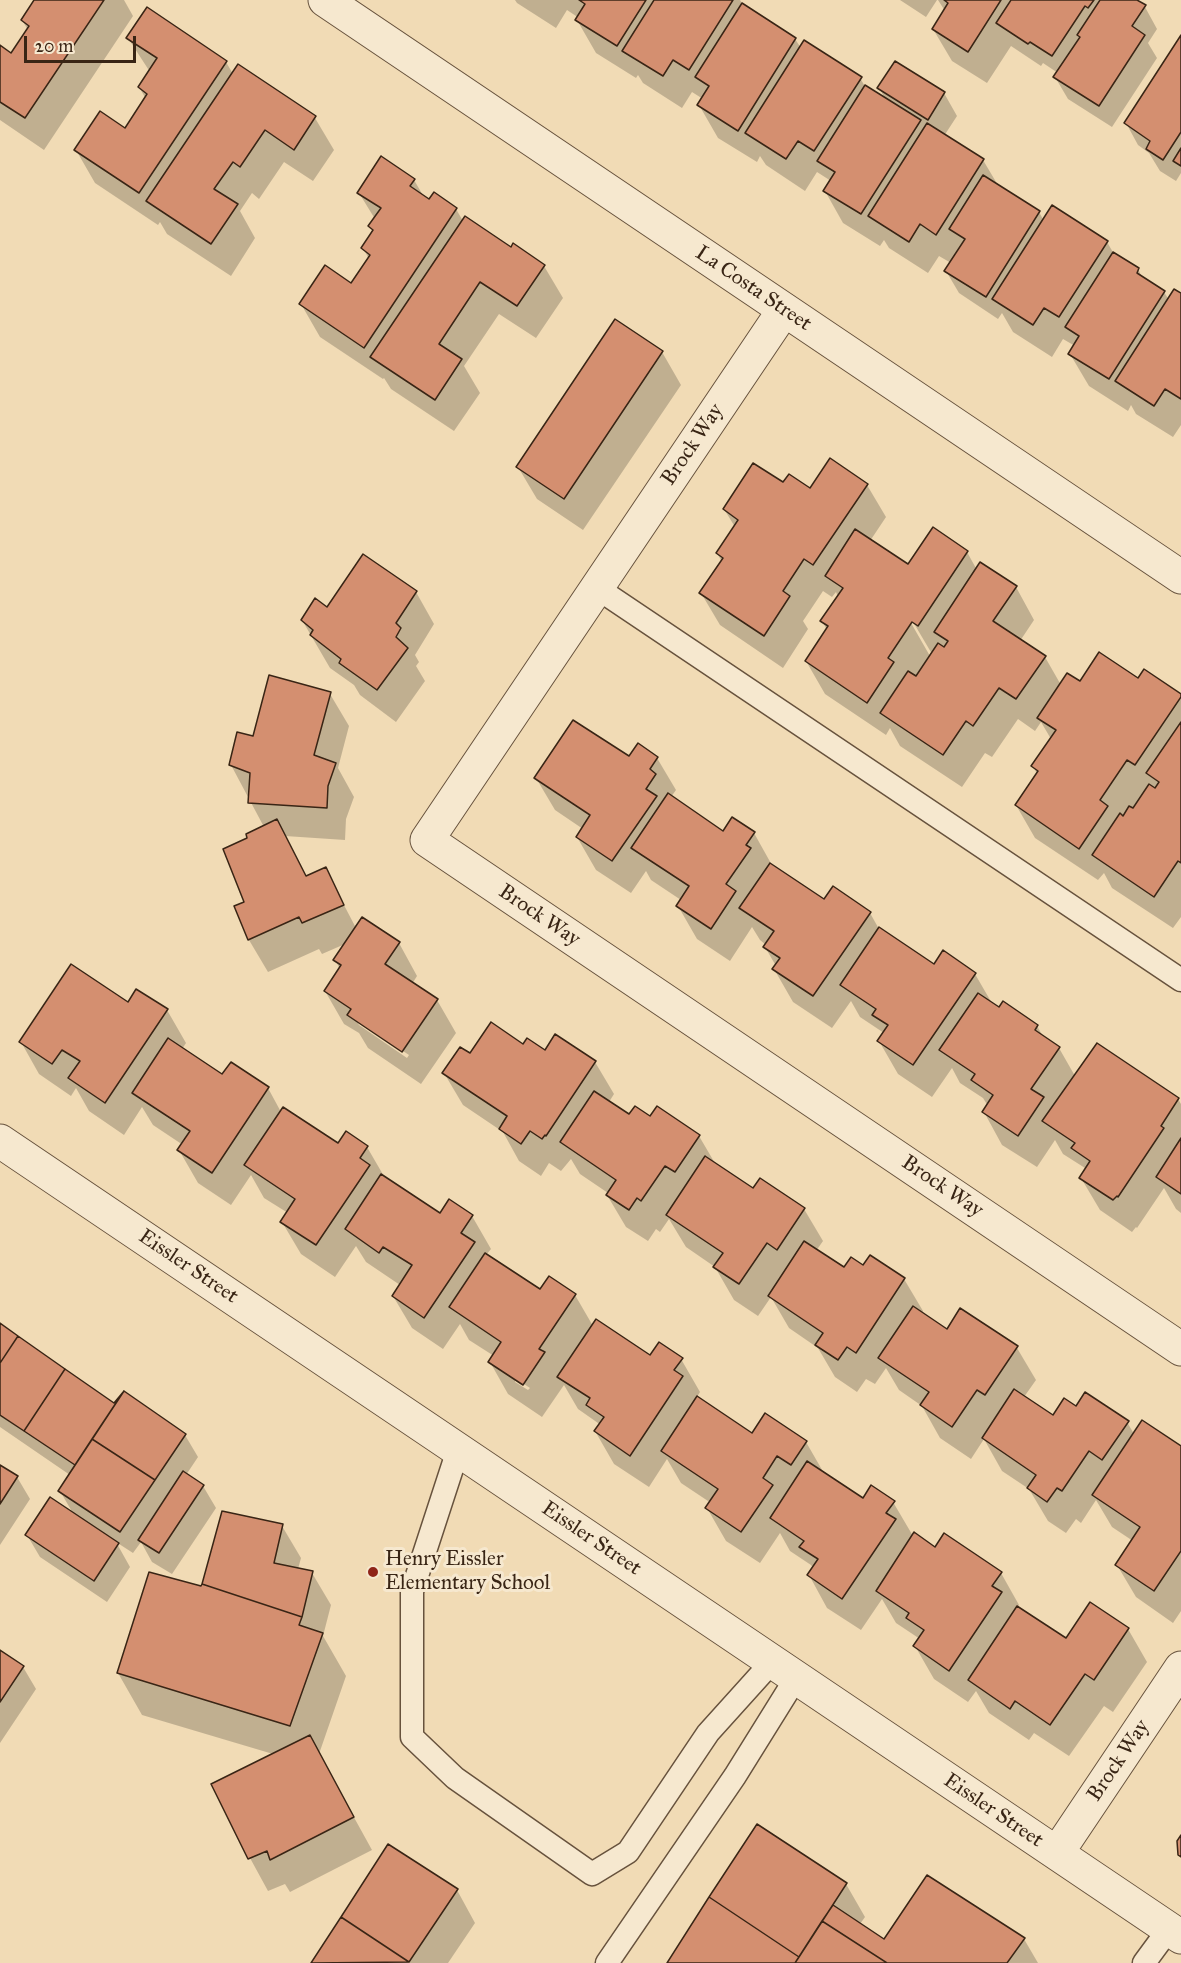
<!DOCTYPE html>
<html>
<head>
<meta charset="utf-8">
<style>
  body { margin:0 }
  #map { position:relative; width:1181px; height:1963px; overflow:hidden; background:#f1dbb5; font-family:"IM FELL Great Primer",serif }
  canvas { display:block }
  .scale { position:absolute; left:24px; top:36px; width:112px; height:27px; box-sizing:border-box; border:3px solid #392515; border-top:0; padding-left:8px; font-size:18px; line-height:21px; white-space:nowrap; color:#392515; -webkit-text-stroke:4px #f6e8cf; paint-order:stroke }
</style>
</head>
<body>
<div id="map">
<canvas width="1181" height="1963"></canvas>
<div class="scale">20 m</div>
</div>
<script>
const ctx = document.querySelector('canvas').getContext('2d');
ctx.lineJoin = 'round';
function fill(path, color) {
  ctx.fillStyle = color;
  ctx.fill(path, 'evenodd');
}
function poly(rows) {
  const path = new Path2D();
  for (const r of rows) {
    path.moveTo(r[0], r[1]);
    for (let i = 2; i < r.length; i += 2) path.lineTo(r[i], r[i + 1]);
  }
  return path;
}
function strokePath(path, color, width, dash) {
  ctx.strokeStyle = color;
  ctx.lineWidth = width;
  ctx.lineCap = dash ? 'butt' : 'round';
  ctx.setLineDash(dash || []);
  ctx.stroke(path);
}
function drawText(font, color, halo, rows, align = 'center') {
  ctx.font = font + ' "IM FELL Great Primer",serif';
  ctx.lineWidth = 6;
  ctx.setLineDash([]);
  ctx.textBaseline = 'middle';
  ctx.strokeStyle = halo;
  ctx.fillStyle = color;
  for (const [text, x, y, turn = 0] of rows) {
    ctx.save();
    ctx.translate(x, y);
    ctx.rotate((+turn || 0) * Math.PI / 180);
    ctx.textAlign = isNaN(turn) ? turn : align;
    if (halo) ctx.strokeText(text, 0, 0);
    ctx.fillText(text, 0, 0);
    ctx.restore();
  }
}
const shadow = poly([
  [36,0,124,0,133,16,44,150,0,120,0,47,12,55,28,30,22,20],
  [515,0,740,0,744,6,795,39,801,48,860,78,866,88,886,100,879,88,895,63,944,93,957,116,944,136,983,160,999,187,1039,212,1044,221,1107,242,1114,254,1138,269,1143,279,1164,292,1169,300,1181,295,1181,425,1173,437,1136,414,1131,405,1128,411,1089,386,1070,354,1075,346,1063,339,1052,357,1013,332,1002,313,998,319,959,293,946,271,951,263,939,256,928,273,889,248,884,240,880,246,843,223,825,191,831,181,817,172,805,191,766,165,760,156,757,162,718,138,699,105,703,99,692,92,682,108,643,83,638,75,636,78,596,53,577,20,579,18,567,10,556,28,517,3],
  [900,0,937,0,926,17],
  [938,0,1133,0,1145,7,1157,29,1148,43,1157,58,1112,127,1068,99,1055,77,1058,73,1043,63,1041,66,1011,46,987,83,952,61,933,29,945,11],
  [128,38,226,62,233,74,238,66,315,118,334,150,313,181,284,162,259,199,252,193,240,211,255,238,231,276,167,234,160,222,158,225,95,183,76,150,125,130,146,99,139,87,150,72],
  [1181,38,1181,173,1176,181,1160,171,1149,153,1138,145,1126,123],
  [414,180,424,197,456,209,463,221,544,266,563,298,536,338,499,314,464,366,480,393,454,431,391,389,384,378,383,379,320,337,301,304,352,285,369,259,363,248,374,232,370,226,375,219,359,193],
  [662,352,681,385,583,530,537,499,518,467],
  [783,484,810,490,867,485,886,517,870,541,909,566,933,530,967,552,977,570,1016,587,1034,620,1020,641,1045,657,1061,685,1138,680,1181,695,1181,917,1173,928,1112,888,1104,873,1098,880,1035,838,1016,805,1037,774,1033,766,1051,739,1041,722,1035,731,1018,719,992,757,985,753,962,787,900,746,890,728,886,735,825,694,806,661,827,630,822,621,838,597,836,592,832,597,823,591,803,621,808,629,783,668,720,625,701,593,722,562,717,553,735,527,724,509],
  [909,615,932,654,930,656,907,616],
  [416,592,434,624,415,655,419,662,416,666,425,681,396,722,360,695,354,685,330,668,302,620,328,609],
  [330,694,349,726,338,768,354,797,346,819,345,840,285,836,307,877,325,869,356,928,399,943,417,976,412,984,437,1000,456,1033,421,1084,368,1048,359,1033,344,1024,325,991,340,969,335,960,345,944,322,954,319,949,268,972,249,940,236,907,246,903,249,839,264,827,231,765,254,738],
  [356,1020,409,1055,407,1058,359,1025],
  [629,758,657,758,676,790,671,797,724,833,754,833,773,867,824,901,870,913,879,929,934,966,975,974,993,1005,1037,1026,1044,1038,1059,1048,1075,1076,1097,1045,1178,1099,1181,1104,1181,1213,1176,1209,1164,1188,1137,1228,1136,1227,1132,1232,1100,1210,1081,1178,1086,1170,1085,1168,1063,1154,1055,1140,1037,1167,1002,1145,984,1112,988,1106,983,1098,960,1083,952,1068,932,1097,898,1074,879,1041,884,1033,860,1017,851,1001,832,1028,793,1002,774,969,776,966,765,947,766,945,760,940,752,927,730,961,697,939,678,906,681,900,651,880,646,871,631,893,596,870,577,837,583,829,555,810,536,778],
  [128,1004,167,1010,186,1043,182,1049,223,1076,268,1088,281,1112,338,1145,367,1147,385,1178,440,1215,472,1216,491,1249,486,1255,540,1291,575,1295,593,1326,651,1357,681,1359,700,1392,697,1397,753,1435,806,1442,825,1475,863,1500,893,1502,913,1536,936,1549,1001,1573,1019,1605,1017,1608,1066,1640,1128,1629,1147,1662,1113,1712,1104,1706,1069,1756,1034,1733,1029,1740,989,1713,976,1691,968,1702,934,1679,915,1646,920,1639,896,1623,882,1599,861,1630,827,1608,809,1575,813,1568,811,1565,790,1551,780,1533,760,1563,726,1541,707,1508,711,1503,681,1483,667,1459,649,1487,614,1464,595,1431,600,1425,598,1423,578,1409,564,1385,542,1417,508,1394,490,1362,494,1356,469,1340,460,1324,443,1349,412,1328,393,1296,400,1285,366,1262,356,1246,335,1277,301,1254,282,1222,288,1213,264,1198,251,1175,231,1205,198,1183,179,1150,183,1145,153,1125,142,1107,124,1135,89,1111,76,1088,71,1096,39,1074,21,1042],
  [515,1378,530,1388,528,1390,515,1382],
  [524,1046,546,1052,595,1062,614,1094,609,1102,630,1116,651,1118,699,1136,716,1165,754,1190,804,1209,823,1241,816,1251,844,1270,863,1267,904,1279,923,1311,922,1313,947,1331,1017,1348,1036,1380,1024,1397,1053,1417,1076,1408,1127,1422,1134,1434,1181,1448,1181,1611,1173,1623,1136,1597,1117,1565,1133,1541,1112,1527,1096,1500,1081,1523,1076,1519,1066,1533,1048,1521,1029,1489,1002,1471,984,1439,971,1459,940,1438,922,1406,899,1390,886,1368,875,1384,866,1379,857,1392,835,1377,818,1348,789,1328,771,1297,758,1316,734,1300,715,1267,686,1247,669,1219,660,1232,656,1229,648,1241,626,1227,607,1195,608,1193,580,1174,571,1159,561,1171,549,1163,541,1176,519,1161,503,1132,463,1105,444,1073,470,1055],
  [0,1325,114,1405,123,1392,185,1435,198,1457,186,1475,203,1486,216,1508,172,1574,152,1562,141,1542,133,1553,116,1542,130,1567,107,1602,40,1557,27,1535,74,1515,60,1491,70,1475,0,1427],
  [0,1466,17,1477,30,1499,0,1545],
  [282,1526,301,1558,298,1569,312,1573,331,1605,323,1636,346,1676,319,1754,372,1850,290,1892,285,1884,268,1891,250,1858,273,1754,142,1715,118,1673,202,1588],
  [0,1652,23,1667,36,1689,0,1743],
  [389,1846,457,1890,475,1923,448,1963,313,1963],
  [846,1884,865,1917,860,1924,884,1941,1024,1939,1038,1963,669,1963]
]);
const building = poly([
  [34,0,104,0,25,118,0,102,0,45,11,53,29,26,21,20,34,0],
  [579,0,646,0,617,46,575,20,585,4,579,0],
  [654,0,733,0,689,70,673,60,663,76,622,51,654,0],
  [944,0,1001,0,968,52,932,29,948,3,944,0],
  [1011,0,1094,0,1088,8,1085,6,1052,56,1030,42,1028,44,996,23,1011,0],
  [1100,0,1137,0,1146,5,1132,26,1145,35,1099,106,1053,77,1080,37,1077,35,1100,0],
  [742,3,796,38,738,131,697,105,709,86,695,77,742,3],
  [147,7,227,61,139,193,74,150,100,111,125,128,147,94,138,87,157,58,126,38,147,7],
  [1181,35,1181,132,1163,160,1146,149,1150,141,1124,123,1181,35],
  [804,40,862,77,814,151,798,141,786,159,745,133,804,40],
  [895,61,945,92,928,120,877,88,895,61],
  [238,64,316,116,294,150,265,130,240,167,233,162,214,189,238,204,211,244,146,201,238,64],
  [865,85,921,120,861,214,823,191,835,172,817,161,865,85],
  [927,123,984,159,936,235,920,224,909,242,868,216,927,123],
  [1181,148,1181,166,1173,161,1181,148],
  [381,156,415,179,410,186,429,199,434,192,457,208,364,348,299,304,325,265,351,283,370,255,361,248,373,230,368,226,381,208,357,193,381,156],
  [983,175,1040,211,986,297,944,271,965,239,949,229,983,175],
  [1052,205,1108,241,1059,317,1044,308,1033,325,992,299,1052,205],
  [465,216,511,247,513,243,545,265,517,306,480,282,439,344,462,359,435,400,370,357,465,216],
  [1113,252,1139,268,1137,273,1165,291,1109,379,1068,354,1079,336,1065,327,1113,252],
  [1174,289,1181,293,1181,399,1165,389,1154,406,1115,381,1174,289],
  [615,319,663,351,564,499,516,467,615,319],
  [830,458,868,484,813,565,804,559,783,591,790,596,764,636,699,593,723,558,716,553,738,520,723,509,753,463,783,482,789,474,810,488,830,458],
  [933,527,968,551,918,626,912,622,888,658,894,662,867,703,805,661,828,626,820,621,843,588,825,576,855,529,908,564,933,527],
  [363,554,417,591,396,623,401,628,396,637,408,648,377,690,339,663,341,659,310,635,313,630,301,620,315,598,327,607,363,554],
  [980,562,1017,586,993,621,1046,656,1016,699,999,688,973,726,966,721,943,755,880,713,908,671,916,676,938,643,944,647,948,641,934,632,980,562],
  [1099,652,1138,678,1144,669,1181,694,1181,697,1135,765,1127,760,1100,800,1108,806,1079,849,1015,805,1038,771,1031,766,1056,730,1037,718,1067,673,1080,681,1099,652],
  [269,675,331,692,314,755,336,763,328,786,327,808,248,803,250,773,229,765,237,732,253,736,269,675],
  [573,720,629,756,638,743,658,757,650,769,656,774,646,789,657,796,612,861,576,837,590,815,534,778,573,720],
  [1181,722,1181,863,1178,861,1154,897,1092,855,1120,813,1123,816,1129,806,1133,808,1149,784,1155,788,1159,782,1146,773,1181,722],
  [668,793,723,831,732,817,755,832,746,845,751,848,726,884,736,891,711,929,676,906,689,886,631,848,668,793],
  [277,819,306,876,326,867,344,905,302,923,299,917,248,940,234,906,244,902,223,849,247,838,246,834,277,819],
  [770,863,824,899,833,886,871,912,813,996,772,969,780,958,763,947,774,931,739,908,770,863],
  [362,917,400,942,385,964,438,999,402,1052,347,1015,351,1009,324,991,341,965,333,960,362,917],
  [879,927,934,964,943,950,976,973,913,1065,877,1041,888,1025,872,1015,876,1009,840,985,879,927],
  [71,964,128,1002,136,989,168,1009,105,1103,68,1078,80,1061,62,1050,52,1064,19,1042,71,964],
  [978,993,999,1007,1003,1001,1038,1025,1035,1030,1060,1047,1031,1089,1044,1097,1018,1136,982,1112,993,1095,971,1080,975,1074,939,1050,978,993],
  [491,1022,523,1044,527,1038,545,1050,555,1034,596,1061,546,1136,545,1135,542,1139,530,1131,521,1144,499,1129,507,1116,442,1073,460,1047,470,1053,491,1022],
  [168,1038,222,1074,231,1062,269,1087,212,1173,177,1150,190,1131,132,1093,168,1038],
  [1097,1043,1179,1098,1161,1126,1164,1128,1118,1197,1117,1196,1113,1200,1079,1178,1090,1161,1071,1148,1075,1143,1042,1121,1097,1043],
  [594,1091,629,1114,635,1106,650,1116,657,1106,700,1135,675,1172,665,1166,641,1201,637,1198,629,1210,606,1195,616,1180,560,1142,594,1091],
  [283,1107,338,1143,346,1131,368,1146,360,1158,370,1165,316,1245,280,1222,295,1199,244,1165,283,1107],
  [1181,1138,1181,1194,1156,1177,1181,1138],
  [705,1156,753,1188,760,1178,805,1208,777,1250,767,1243,739,1284,713,1267,723,1253,666,1215,705,1156],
  [381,1174,440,1213,449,1199,473,1215,461,1233,475,1242,424,1318,392,1296,412,1265,383,1247,379,1253,345,1229,381,1174],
  [804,1241,844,1267,851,1257,863,1265,870,1255,905,1278,856,1353,847,1347,838,1360,815,1345,823,1333,768,1296,804,1241],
  [485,1253,540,1289,549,1276,576,1294,539,1349,545,1352,523,1385,488,1362,501,1342,449,1307,485,1253],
  [913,1306,947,1329,960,1308,1018,1346,985,1395,977,1390,952,1427,920,1405,929,1392,878,1358,913,1306],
  [596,1319,650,1355,659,1342,683,1358,674,1370,683,1376,630,1456,594,1431,604,1417,586,1405,590,1398,557,1377,596,1319],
  [0,1323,18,1336,0,1363,0,1323],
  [18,1336,65,1369,24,1431,0,1415,0,1363,18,1336],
  [65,1369,114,1403,124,1391,58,1491,75,1465,24,1431,65,1369],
  [1014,1389,1053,1415,1064,1398,1076,1406,1085,1392,1129,1421,1102,1460,1089,1451,1062,1491,1057,1488,1047,1502,1027,1488,1036,1475,982,1438,1014,1389],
  [124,1391,186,1434,155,1480,92,1439,124,1391],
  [697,1396,752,1433,765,1413,807,1441,791,1465,777,1456,763,1478,773,1485,741,1532,705,1508,718,1489,661,1451,697,1396],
  [1142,1420,1181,1446,1181,1551,1154,1591,1115,1565,1140,1527,1092,1495,1142,1420],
  [92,1439,155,1480,120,1532,58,1491,92,1439],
  [807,1461,863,1498,871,1485,895,1501,886,1513,896,1519,842,1599,807,1575,818,1559,799,1547,804,1541,770,1518,807,1461],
  [0,1465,18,1476,0,1504,0,1465],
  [183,1471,204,1485,159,1553,138,1540,183,1471],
  [50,1497,119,1543,94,1581,25,1535,50,1497],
  [222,1511,283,1524,274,1563,313,1571,302,1617,202,1584,222,1511],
  [914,1532,935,1547,944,1533,1002,1572,992,1586,1002,1592,949,1671,913,1646,924,1630,906,1618,909,1613,876,1591,914,1532],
  [149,1572,201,1586,202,1584,302,1617,299,1625,323,1633,290,1726,117,1673,149,1572],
  [1090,1602,1129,1628,1094,1680,1085,1674,1050,1725,1015,1701,1010,1709,968,1680,1017,1606,1066,1638,1090,1602],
  [0,1650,24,1666,0,1702,0,1650],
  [310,1735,354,1817,270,1860,267,1851,248,1859,211,1784,310,1735],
  [757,1824,847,1883,799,1957,709,1897,757,1824],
  [1181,1835,1181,1857,1178,1855,1177,1841,1181,1835],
  [388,1844,458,1889,409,1962,341,1917,388,1844],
  [927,1875,1025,1938,1007,1963,887,1963,822,1921,833,1905,884,1939,927,1875],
  [709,1897,799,1957,795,1963,667,1963,709,1897],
  [341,1917,409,1962,311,1963,341,1917],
  [822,1921,887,1963,795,1963,822,1921]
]);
const service = poly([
  [597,588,1181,980],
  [458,1450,412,1591,412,1737,455,1778,592,1874,628,1852,708,1733,772,1662],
  [607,1963,735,1776,796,1678],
  [1144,1963,1169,1929]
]);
const minor = poly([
  [784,310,427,840,1181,1349],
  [0,1141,1181,1937],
  [1057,1853,1181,1668]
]);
const tertiary = poly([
  [325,0,1181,577]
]);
const markers = [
  [373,1572,6,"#8f2418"]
];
const streetNames = [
  ["La Costa Street",753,289,34],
  ["Brock Way",693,445,-56],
  ["Brock Way",539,916,34],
  ["Brock Way",942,1187,34],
  ["Eissler Street",188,1267,34],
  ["Eissler Street",591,1539,34],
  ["Brock Way",1119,1761,-56],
  ["Eissler Street",993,1811,34]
];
const poiNames = [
  ["Henry Eissler",385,1560],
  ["Elementary School",385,1584]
];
fill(shadow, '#0003');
fill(building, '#d48f70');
strokePath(building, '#392515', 1.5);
strokePath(service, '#67523d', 25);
strokePath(minor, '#67523d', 35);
strokePath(tertiary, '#67523d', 35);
strokePath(service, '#f6e8cf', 22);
strokePath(minor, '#f6e8cf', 33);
strokePath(tertiary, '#f6e8cf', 33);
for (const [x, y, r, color] of markers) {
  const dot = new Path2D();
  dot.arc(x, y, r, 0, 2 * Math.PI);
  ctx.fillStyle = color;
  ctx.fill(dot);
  strokePath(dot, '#f6e8cf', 2);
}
drawText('21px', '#392515', '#f6e8cf', streetNames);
drawText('21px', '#392515', '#f6e8cf', poiNames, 'left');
</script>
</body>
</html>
